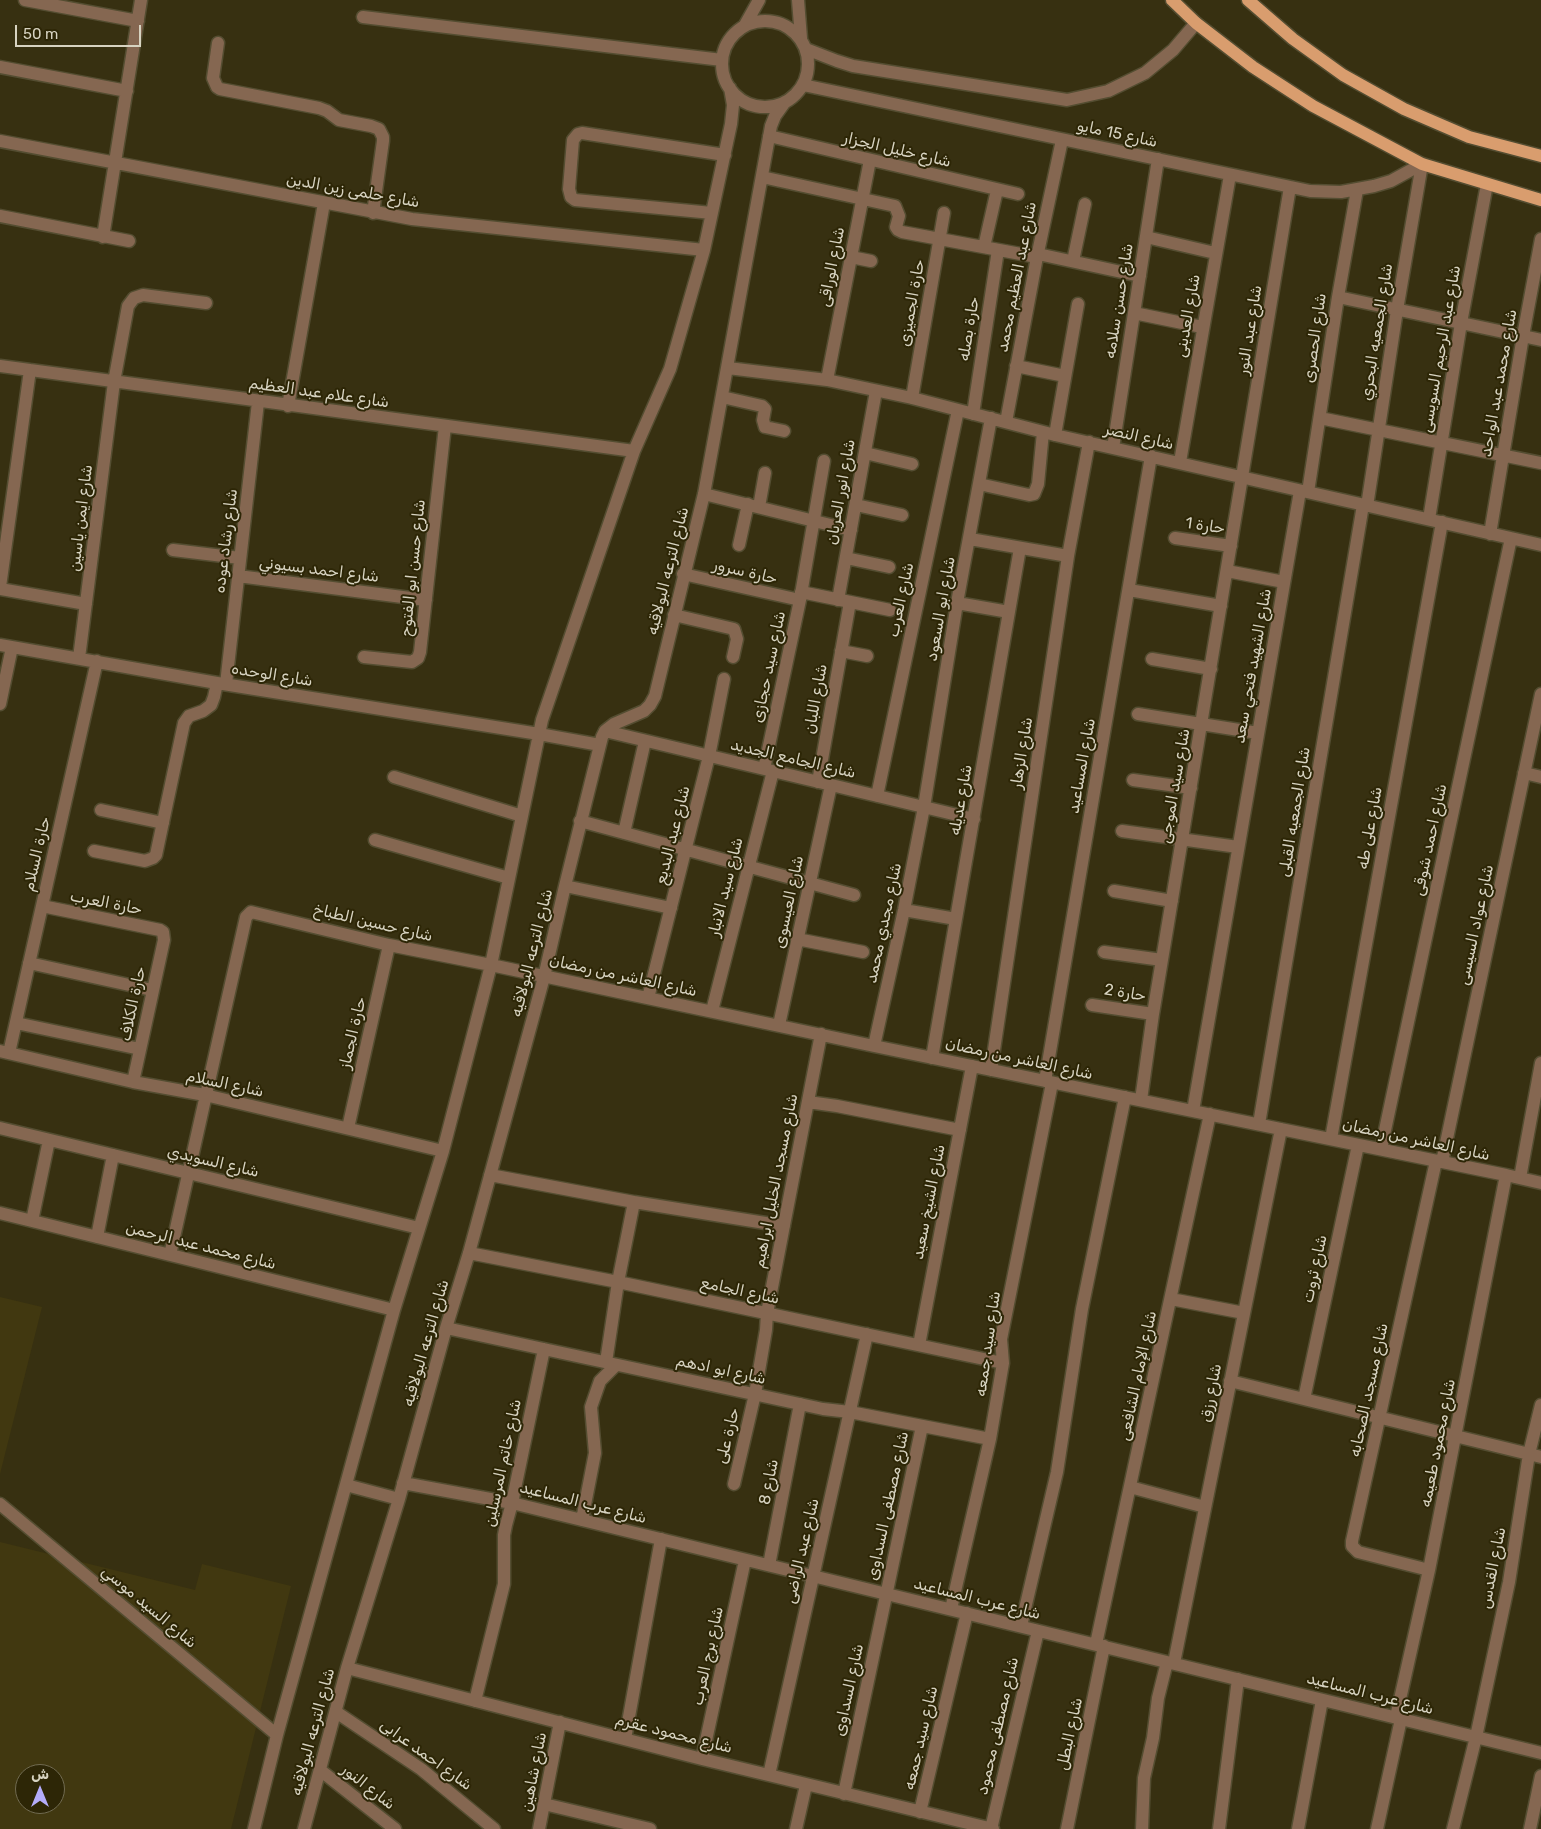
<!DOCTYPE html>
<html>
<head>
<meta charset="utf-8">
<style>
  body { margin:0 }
  #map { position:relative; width:1541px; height:1829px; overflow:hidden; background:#373011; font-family:Rubik,"Noto Sans Arabic",sans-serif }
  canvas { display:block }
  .north { position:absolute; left:15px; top:1764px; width:50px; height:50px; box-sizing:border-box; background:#2d2606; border:1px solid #716b51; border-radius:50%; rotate:0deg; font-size:14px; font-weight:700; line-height:20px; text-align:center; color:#d7d3c1 }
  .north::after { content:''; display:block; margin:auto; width:18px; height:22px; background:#b4acf9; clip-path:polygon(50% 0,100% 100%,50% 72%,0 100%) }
  .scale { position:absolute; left:15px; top:25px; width:126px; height:22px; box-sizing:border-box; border:2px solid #d7d3c1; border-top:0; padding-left:6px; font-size:15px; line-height:18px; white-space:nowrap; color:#d7d3c1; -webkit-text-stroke:4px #2d2606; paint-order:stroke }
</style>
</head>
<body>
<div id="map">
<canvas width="1541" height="1829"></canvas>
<div class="north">ش</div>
<div class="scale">50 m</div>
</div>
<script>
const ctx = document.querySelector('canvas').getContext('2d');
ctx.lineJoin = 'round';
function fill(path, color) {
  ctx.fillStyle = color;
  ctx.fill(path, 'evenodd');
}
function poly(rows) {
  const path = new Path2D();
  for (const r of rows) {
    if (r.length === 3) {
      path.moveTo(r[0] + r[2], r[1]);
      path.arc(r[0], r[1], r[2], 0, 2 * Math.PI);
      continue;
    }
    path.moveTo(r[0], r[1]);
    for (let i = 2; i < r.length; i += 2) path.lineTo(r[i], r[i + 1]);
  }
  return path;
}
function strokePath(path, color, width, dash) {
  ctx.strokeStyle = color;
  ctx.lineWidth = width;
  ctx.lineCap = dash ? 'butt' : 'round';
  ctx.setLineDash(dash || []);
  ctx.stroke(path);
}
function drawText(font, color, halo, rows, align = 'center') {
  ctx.font = font + ' Rubik,"Noto Sans Arabic",sans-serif';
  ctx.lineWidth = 4;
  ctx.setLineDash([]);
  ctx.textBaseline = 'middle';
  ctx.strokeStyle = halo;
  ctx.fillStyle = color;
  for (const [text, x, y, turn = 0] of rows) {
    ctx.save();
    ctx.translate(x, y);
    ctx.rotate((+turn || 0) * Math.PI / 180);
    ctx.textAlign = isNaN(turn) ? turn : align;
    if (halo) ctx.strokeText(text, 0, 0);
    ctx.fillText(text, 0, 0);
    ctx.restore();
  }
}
const built = poly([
  [0,1297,42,1307,0,1474],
  [0,1542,195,1590,202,1564,291,1586,231,1829,0,1829],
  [25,1774,55,1774,55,1804,25,1804]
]);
const minor = poly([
  [25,0,138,21],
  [798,0,801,38],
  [363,17,722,60],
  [765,64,43],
  [745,25,759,0],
  [218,43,213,78,217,87,220,89,319,108,327,111,339,120,371,126,379,129,383,137,383,141,373,213],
  [806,49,837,61,853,66,1067,100,1108,91,1145,73,1173,50,1196,23],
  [0,67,127,91],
  [803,85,1310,191,1341,192,1374,186,1391,181,1422,164],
  [769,136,1018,194],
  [0,141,412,219,704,250],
  [762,177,895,206,899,216,896,227,898,230,902,232,1037,257],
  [712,213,575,200,571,197,569,189,573,140,578,134,582,133,725,155],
  [0,216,129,241],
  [103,237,141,0],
  [1146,237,1215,253],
  [984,247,997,190],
  [1038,254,1140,276],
  [851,257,871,261],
  [1073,261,1085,204],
  [1338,297,1541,340],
  [1134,313,1202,327],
  [0,366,634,451],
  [1016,366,1065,376],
  [728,368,827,380,912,398,1055,435,1541,545],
  [827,380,870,160],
  [722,397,762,406,765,409,763,420,765,427,784,431],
  [912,398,944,213],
  [288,406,324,203],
  [973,414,998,250],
  [1320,418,1541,463],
  [1006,422,1037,257,1062,140],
  [1055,435,1078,304],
  [1113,448,1158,159],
  [865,453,912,464],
  [1180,462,1230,175],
  [979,484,1029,495,1034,494,1038,484,1043,432],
  [1308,492,1338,297,1357,190],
  [704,494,851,530],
  [856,505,902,515],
  [1367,506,1397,310,1422,164],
  [759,507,765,473],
  [1429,519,1461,323,1487,184],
  [1490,534,1523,336,1541,239],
  [1175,538,1231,546],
  [970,539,1068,556],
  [739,545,748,504],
  [173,550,240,558],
  [846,558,889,567],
  [1227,571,1284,582],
  [683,574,800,600],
  [238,576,426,600],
  [0,587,30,370],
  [0,589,86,604],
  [1129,590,1221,606],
  [801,592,890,610],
  [838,600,876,391],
  [957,603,1009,612],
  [674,615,734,629,737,639,733,657],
  [0,645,217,683,539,734,600,745],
  [841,651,867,656],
  [364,657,412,662,418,658,420,652,445,426],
  [79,658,114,382,128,306,134,298,143,295,206,303],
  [1152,659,1211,669],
  [226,684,258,402],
  [0,704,12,647],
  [1138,714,1258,733],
  [605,731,974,819],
  [764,769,800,600,824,461],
  [1524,773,1541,777],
  [394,777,522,816],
  [1133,780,1191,788],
  [818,782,850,602],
  [877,796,958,410],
  [101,810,163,823],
  [580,821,854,895],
  [1122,831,1238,847],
  [624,833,645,741],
  [375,840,509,878],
  [94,851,145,861,153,858,156,855,184,723,189,716,203,711,211,705,214,697,217,683],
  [565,886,671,908],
  [1114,891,1172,901],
  [42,906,160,930,163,932,164,940,133,1082],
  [904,910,956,919],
  [797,939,863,952],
  [1104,952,1162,960],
  [29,963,152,990],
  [648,998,709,756,724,679],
  [1092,1005,1153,1014],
  [712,1011,773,771],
  [16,1023,140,1049],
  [779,1025,831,785],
  [874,1046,904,910,924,807,957,603,991,418],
  [0,1051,133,1082,205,1095,443,1151],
  [9,1053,97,661],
  [932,1058,1020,548],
  [991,1070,1068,556,1089,442],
  [1045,1081,1151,456],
  [1141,1100,1153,1014,1290,187],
  [808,1102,837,1106,960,1130],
  [1193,1111,1300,491],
  [1259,1124,1363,505],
  [0,1128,419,1228],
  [348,1128,389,945],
  [1331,1139,1442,522],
  [1381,1149,1511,538],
  [1442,1162,1541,694],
  [490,1175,634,1202,784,1226],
  [1520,1178,1541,1063],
  [0,1213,394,1310],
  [32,1221,49,1140],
  [97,1237,113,1155],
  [469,1253,618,1282,1003,1363],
  [170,1255,246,917,251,912,389,945,491,965,874,1046,1506,1175,1541,1183],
  [1171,1299,1244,1313],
  [446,1328,823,1409,850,1412,990,1439],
  [919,1345,972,1066],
  [606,1362,618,1282,634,1202],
  [1230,1381,1541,1457],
  [1304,1399,1358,1145],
  [403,1483,512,1503,1541,1753],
  [734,1484,755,1394,766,1330,767,1313,821,1034],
  [346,1485,399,1499],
  [1130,1487,1205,1507],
  [0,1504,277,1735],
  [582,1520,595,1453,591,1407,600,1381,616,1365],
  [769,1565,800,1404],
  [1429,1570,1358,1552,1352,1546,1352,1541,1436,1161],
  [951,1609,990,1439,1003,1363,1001,1339,1052,1083],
  [1021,1626,1057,1472,1082,1309,1125,1097],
  [1096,1644,1210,1114],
  [1174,1663,1281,1129],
  [347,1668,702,1759,993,1829],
  [475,1701,504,1584,504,1535,506,1525,512,1503,544,1349],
  [336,1712,421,1769,494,1829],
  [1396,1717,1429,1570,1506,1175],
  [625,1739,661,1539],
  [702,1759,745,1560],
  [320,1770,395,1829],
  [769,1775,867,1334],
  [844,1794,922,1426],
  [544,1804,650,1829],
  [920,1812,967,1613],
  [254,1829,277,1735,394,1310,443,1151,491,965,542,720,634,451,670,369,704,250,731,124,733,105,730,88],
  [304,1829,347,1668,399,1499,446,1328,469,1253,544,977,565,886,602,737,605,731,614,724,644,711,650,705,655,696,704,494,771,126,775,116,785,102],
  [539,1829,560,1722],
  [796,1829,806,1785],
  [991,1829,1038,1631],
  [1067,1829,1104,1646],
  [1142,1829,1144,1778,1153,1738,1158,1698,1167,1662],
  [1219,1829,1238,1679],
  [1298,1829,1322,1700],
  [1377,1829,1401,1719],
  [1453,1829,1476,1737,1509,1582,1529,1454,1541,1405],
  [1530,1829,1541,1776]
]);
const major = poly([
  [1172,0,1196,23,1253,67,1313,106,1422,164,1541,200],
  [1248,0,1293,39,1343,75,1404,109,1469,137,1541,156]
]);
const streetNames = [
  ["شارع 15 مايو",1117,134,12],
  ["شارع خليل الجزار",897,150,13],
  ["شارع حلمى زين الدين",353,191,10],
  ["شارع الوراقى",832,267,-79],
  ["شارع عبد العظيم محمد",1017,277,-79],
  ["شارع حسن سلامه",1119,301,-81],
  ["حارة الجميزى",912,303,-80],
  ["شارع العدينى",1188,316,-80],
  ["حارة بصله",969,329,-81],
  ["شارع عبد النور",1250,330,-81],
  ["شارع الجمعيه البحري",1377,332,-81],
  ["شارع الحصرى",1315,338,-82],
  ["شارع عبد الرحيم السويسى",1441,349,-80],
  ["شارع محمد عبد الواحد",1499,383,-80],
  ["شارع علام عبد العظيم",319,393,8],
  ["شارع النصر",1139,437,13],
  ["شارع انور العريان",841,492,-80],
  ["شارع ايمن ياسين",81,518,-83],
  ["حارة 1",1205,526,8],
  ["شارع رشاد عوده",226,541,-83],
  ["شارع حسن ابو الفتوح",413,568,-84],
  ["شارع احمد بسيوني",319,570,7],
  ["شارع الترعه البولاقيه",668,571,-76],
  ["حارة سرور",745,572,13],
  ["شارع العرب",901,600,-78],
  ["شارع ابو السعود",941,609,-80],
  ["شارع الشهيد فتحي سعد",1253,666,-80],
  ["شارع سيد حجازى",769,667,-78],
  ["شارع الوحده",272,675,9],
  ["شارع اللبان",816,699,-80],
  ["شارع الزهار",1022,753,-81],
  ["شارع الجامع الجديد",793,759,13],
  ["شارع المساعيد",1082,766,-80],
  ["شارع سيد الموجى",1175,786,-80],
  ["شارع عديله",961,800,-80],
  ["شارع الجمعيه القبلى",1295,812,-81],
  ["شارع على طه",1370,828,-80],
  ["شارع عبد البديع",673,835,-76],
  ["شارع احمد شوقى",1430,840,-78],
  ["حارة السلام",37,854,-77],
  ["شارع سيد الانبار",726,887,-76],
  ["شارع العيسوى",789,902,-78],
  ["حارة العرب",106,903,11],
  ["شارع حسين الطباخ",373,923,13],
  ["شارع مجدي محمد",884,923,-78],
  ["شارع عواد السيسى",1476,925,-78],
  ["شارع الترعه البولاقيه",532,953,-76],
  ["شارع العاشر من رمضان",623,976,12],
  ["حارة 2",1125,993,9],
  ["حارة الكلاف",133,1004,-78],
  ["حارة الجماز",353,1033,-77],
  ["شارع العاشر من رمضان",1019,1059,12],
  ["شارع السلام",225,1084,12],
  ["شارع العاشر من رمضان",1416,1140,12],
  ["شارع السويدي",213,1162,13],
  ["شارع مسجد الخليل ابراهيم",776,1181,-79],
  ["شارع الشيخ سعيد",929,1202,-79],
  ["شارع محمد عبد الرحمن",201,1246,14],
  ["شارع ثروت",1315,1269,-78],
  ["شارع الجامع",740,1291,12],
  ["شارع الترعه البولاقيه",426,1343,-74],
  ["شارع سيد جمعه",988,1344,-82],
  ["شارع ابو ادهم",721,1370,12],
  ["شارع الإمام الشافعى",1138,1376,-78],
  ["شارع مسجد الصحابه",1369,1390,-78],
  ["شارع رزق",1211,1393,-79],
  ["حارة على",728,1436,-77],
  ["شارع محمود طعيمه",1438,1443,-79],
  ["شارع خاتم المرسلين",503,1463,-78],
  ["شارع 8",769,1482,-79],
  ["شارع عرب المساعيد",583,1503,14],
  ["شارع مصطفى السداوى",888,1506,-78],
  ["شارع عبد الراضى",802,1551,-77],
  ["شارع القدس",1493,1568,-79],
  ["شارع عرب المساعيد",977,1599,14],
  ["شارع السيد موسي",149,1607,40],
  ["شارع برج العرب",708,1656,-78],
  ["شارع السداوى",849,1690,-78],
  ["شارع عرب المساعيد",1370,1694,14],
  ["شارع مصطفى محمود",998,1726,-77],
  ["شارع الترعه البولاقيه",313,1732,-75],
  ["شارع محمود عقرم",674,1734,14],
  ["شارع البطل",1070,1734,-78],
  ["شارع سيد جمعه",921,1738,-77],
  ["شارع احمد عرابى",426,1755,36],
  ["شارع شاهين",534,1772,-79],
  ["شارع النور",368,1787,38]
];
fill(built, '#413810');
strokePath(minor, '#544d31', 15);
strokePath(major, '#544d31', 15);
strokePath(minor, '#856751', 12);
strokePath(major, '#d99d6e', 12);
drawText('16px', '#d7d3c1', '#2d2606', streetNames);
</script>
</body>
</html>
